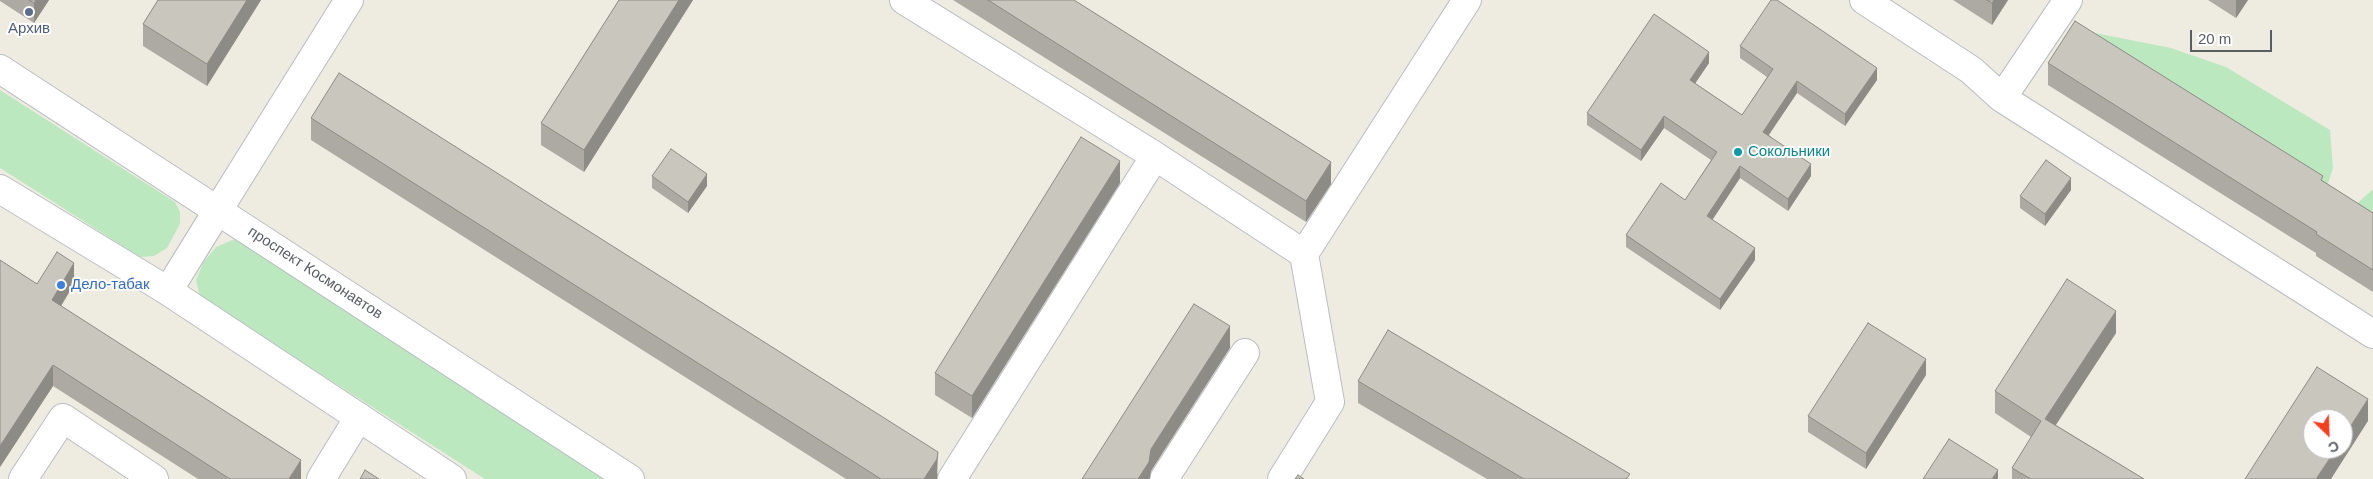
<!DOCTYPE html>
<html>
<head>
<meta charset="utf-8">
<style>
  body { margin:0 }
  #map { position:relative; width:2373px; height:479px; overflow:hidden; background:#eeece1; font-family:Arial,sans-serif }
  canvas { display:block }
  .north { position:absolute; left:2303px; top:409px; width:50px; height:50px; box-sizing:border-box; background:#fff; border:1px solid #bdbfc1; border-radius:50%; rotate:156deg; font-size:14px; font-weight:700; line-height:20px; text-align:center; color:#5a5e64 }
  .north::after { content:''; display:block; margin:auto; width:18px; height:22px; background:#f63e1f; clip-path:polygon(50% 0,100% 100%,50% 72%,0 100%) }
  .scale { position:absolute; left:2190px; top:30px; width:82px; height:22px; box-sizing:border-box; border:2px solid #5a5e64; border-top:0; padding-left:6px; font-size:15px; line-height:18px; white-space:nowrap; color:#5a5e64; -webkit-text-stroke:4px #fff; paint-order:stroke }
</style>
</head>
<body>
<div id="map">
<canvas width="2373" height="479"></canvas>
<div class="north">С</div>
<div class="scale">20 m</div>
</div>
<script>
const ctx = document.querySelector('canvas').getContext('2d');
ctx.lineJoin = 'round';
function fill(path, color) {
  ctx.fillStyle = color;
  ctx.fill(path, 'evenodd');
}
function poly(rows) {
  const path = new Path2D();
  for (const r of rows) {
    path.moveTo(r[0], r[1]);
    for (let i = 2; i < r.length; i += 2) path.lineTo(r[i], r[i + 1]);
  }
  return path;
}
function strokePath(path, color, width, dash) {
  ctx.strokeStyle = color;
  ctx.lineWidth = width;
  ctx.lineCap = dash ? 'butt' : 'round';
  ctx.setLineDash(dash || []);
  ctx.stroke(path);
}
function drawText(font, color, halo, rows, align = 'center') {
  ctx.font = font + ' Arial,sans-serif';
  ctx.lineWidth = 4;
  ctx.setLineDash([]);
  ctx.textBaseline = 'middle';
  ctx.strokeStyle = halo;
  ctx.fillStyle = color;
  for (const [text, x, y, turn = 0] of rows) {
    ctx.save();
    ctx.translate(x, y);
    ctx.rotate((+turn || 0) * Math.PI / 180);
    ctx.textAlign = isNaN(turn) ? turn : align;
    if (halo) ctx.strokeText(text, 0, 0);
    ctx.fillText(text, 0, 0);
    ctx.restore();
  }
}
const green = poly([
  [2090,32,2171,48,2226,67,2330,130,2333,168,2326,190],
  [0,90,175,202,180,212,180,224,167,248,154,256,140,257,0,168],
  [2373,189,2373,221,2352,208],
  [235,239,610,479,485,479,200,297,196,280,203,263,216,247]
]);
const minor = poly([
  [904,0,1155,156,952,479],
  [1864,0,1971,70,2002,98,2373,334],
  [2002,98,2068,0],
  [1155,156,1304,254],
  [218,210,349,0],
  [23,479,63,418,154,479],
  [321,479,359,417],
  [1164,479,1245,353],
  [1282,479,1330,402,1304,254,1467,0]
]);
const tertiary = poly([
  [168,291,218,210]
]);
const secondary = poly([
  [0,69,630,479],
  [0,189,168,291,452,479]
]);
const wall = poly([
  [0,0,49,0,34,23,0,1],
  [158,0,261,0,207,86,143,46,143,24],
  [619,0,693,0,584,172,541,145,541,123],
  [953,0,1074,0,1331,184,1306,222],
  [1953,0,2008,0,1992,25],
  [2208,0,2248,0,2236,18],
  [1740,46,1877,80,1845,126,1797,93,1769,135,1811,176,1788,211,1740,178,1712,220,1755,260,1720,310,1626,247,1626,235,1685,200,1711,160,1664,128,1641,161,1587,125,1587,113,1709,63,1695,83,1742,115,1767,77,1740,58],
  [2048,63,2323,181,2373,213,2373,292,2316,256,2316,253,2048,85],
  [311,118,938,474,937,479,846,479,311,140],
  [652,176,707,186,688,213,652,188],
  [1120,183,972,418,935,395,935,373],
  [2071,190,2045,226,2020,208,2020,196],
  [0,260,37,284,74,284,61,306,301,479,198,479,53,386,0,467],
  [2116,333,2056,425,2144,479,2012,479,2012,468,2031,437,1995,413,1995,391],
  [1926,375,1866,469,1808,432,1808,416],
  [1358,381,1630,479,1487,479,1358,403]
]);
const shadedWall = poly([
  [36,0,49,0,34,23,34,3],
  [247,0,261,0,207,86,207,64],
  [679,0,693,0,584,172,584,150],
  [1994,0,2008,0,1992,25,1992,3],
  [2236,0,2248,0,2236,18],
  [1709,52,1709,63,1690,91,1690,80],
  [1877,68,1877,80,1845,126,1845,114],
  [1797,81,1797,93,1763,143,1763,132],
  [1664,116,1664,128,1641,161,1641,150],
  [1120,161,1120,183,972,418,972,396],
  [1331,162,1331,184,1306,222,1306,201],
  [1811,164,1811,176,1788,211,1788,199],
  [1740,166,1740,178,1707,228,1707,216],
  [707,174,707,186,688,213,688,202],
  [2071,178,2071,190,2045,226,2045,214],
  [1755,248,1755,260,1720,310,1720,299],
  [74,263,74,284,52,321,52,300],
  [2116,311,2116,333,2045,441,2045,419],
  [1230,326,1230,348,1151,471,1150,479,1138,479,1151,449],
  [1926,359,1926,375,1866,469,1866,453],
  [53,365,53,386,0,467,0,446],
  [2368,399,2368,421,2331,479,2316,479,2336,449,2343,449,2343,438],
  [938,452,937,479,924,479],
  [301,460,301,479,289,479],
  [1998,470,1998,479,1992,479]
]);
const building = poly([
  [29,0,36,0,34,3,29,0],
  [158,0,247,0,207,64,143,24,158,0],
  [619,0,679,0,584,150,541,123,619,0],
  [988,0,1074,0,1331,162,1306,201,988,0],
  [1771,0,1777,0,1877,68,1845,114,1797,81,1763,132,1811,164,1788,199,1740,166,1707,216,1755,248,1720,299,1626,235,1661,183,1685,200,1717,152,1664,116,1641,150,1587,113,1654,14,1709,52,1690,80,1742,115,1773,69,1740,46,1771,0],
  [1987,0,1994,0,1992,3,1987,0],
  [2075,21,2323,176,2321,180,2373,213,2373,270,2316,234,2317,232,2048,63,2075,21],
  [339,73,938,452,937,459,924,479,881,479,311,118,339,73],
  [1081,137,1120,161,972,396,935,373,1081,137],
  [671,149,707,174,688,202,652,176,671,149],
  [2046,160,2071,178,2045,214,2020,196,2046,160],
  [57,252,74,263,52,300,301,460,289,479,230,479,53,365,0,446,0,260,37,284,57,252],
  [2067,279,2116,311,2045,419,2144,479,2031,479,2012,468,2041,421,1995,391,2067,279],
  [1194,304,1230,326,1151,449,1149,462,1138,479,1082,479,1194,304],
  [1868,323,1926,359,1866,453,1808,416,1868,323],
  [1388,330,1630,474,1626,479,1524,479,1358,381,1388,330],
  [2317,367,2368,399,2343,438,2343,419,2313,419,2313,449,2336,449,2316,479,2245,479,2317,367],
  [1949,439,1998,470,1992,479,1923,479,1949,439],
  [365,470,379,479,360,479,365,470],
  [1298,475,1304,479,1295,479,1298,475]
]);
const markers = [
  [29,12,5,"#5c6f8a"],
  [1738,152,5,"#0f9aa8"],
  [61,285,5,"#3f7fe0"]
];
const serviceNames = [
  ["Архив",29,29]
];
const cultureNames = [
  ["Сокольники",1748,152]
];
const streetNames = [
  ["проспект Космонавтов",315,273,33]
];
const shopNames = [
  ["Дело-табак",71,285]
];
fill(green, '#bce8bf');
strokePath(minor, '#b9bcc2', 30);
strokePath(tertiary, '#b9bcc2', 30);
strokePath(secondary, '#babdc4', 30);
strokePath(minor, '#fff', 28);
strokePath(tertiary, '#fff', 28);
strokePath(secondary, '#fff', 28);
fill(wall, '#adaaa3');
fill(shadedWall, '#8d8b85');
fill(building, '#c9c6be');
strokePath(building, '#8d8b85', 1);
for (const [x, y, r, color] of markers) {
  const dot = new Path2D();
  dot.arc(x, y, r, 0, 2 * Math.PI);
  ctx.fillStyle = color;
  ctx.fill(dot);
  strokePath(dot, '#fff', 2);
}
drawText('15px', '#4e5e75', '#fff', serviceNames);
drawText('15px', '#0d838f', '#fff', cultureNames, 'left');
drawText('15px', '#5a5e64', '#fff', streetNames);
drawText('15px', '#366cbe', '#fff', shopNames, 'left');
</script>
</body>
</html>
